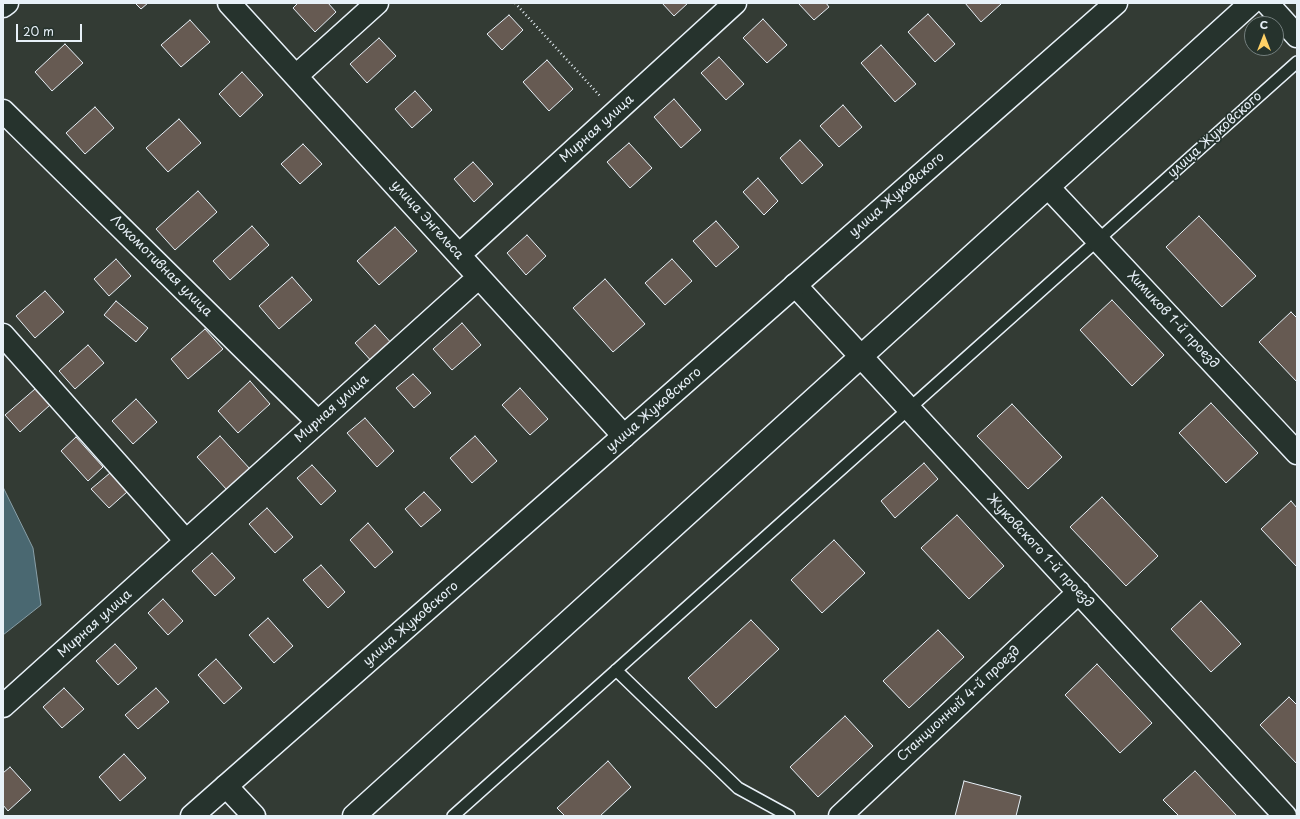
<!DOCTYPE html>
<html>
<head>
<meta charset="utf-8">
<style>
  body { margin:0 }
  #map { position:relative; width:1300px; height:819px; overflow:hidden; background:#333b34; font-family:"Playpen Sans",sans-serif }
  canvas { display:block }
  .frame { position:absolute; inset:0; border:4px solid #e8f1f8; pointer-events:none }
  .north { position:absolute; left:1244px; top:16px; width:40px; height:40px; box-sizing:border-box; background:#26332d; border:1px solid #747f7e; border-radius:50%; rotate:0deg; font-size:11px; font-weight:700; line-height:16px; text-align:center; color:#e8f1f8 }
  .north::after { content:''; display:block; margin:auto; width:14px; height:18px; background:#ffd166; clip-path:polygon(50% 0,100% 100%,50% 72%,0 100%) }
  .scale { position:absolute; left:16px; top:24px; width:66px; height:18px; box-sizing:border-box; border:2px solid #e8f1f8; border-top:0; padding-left:5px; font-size:12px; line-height:14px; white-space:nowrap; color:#e8f1f8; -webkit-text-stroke:3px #26332d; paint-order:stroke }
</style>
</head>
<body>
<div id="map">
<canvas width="1300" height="819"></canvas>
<div class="frame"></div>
<div class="north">С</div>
<div class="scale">20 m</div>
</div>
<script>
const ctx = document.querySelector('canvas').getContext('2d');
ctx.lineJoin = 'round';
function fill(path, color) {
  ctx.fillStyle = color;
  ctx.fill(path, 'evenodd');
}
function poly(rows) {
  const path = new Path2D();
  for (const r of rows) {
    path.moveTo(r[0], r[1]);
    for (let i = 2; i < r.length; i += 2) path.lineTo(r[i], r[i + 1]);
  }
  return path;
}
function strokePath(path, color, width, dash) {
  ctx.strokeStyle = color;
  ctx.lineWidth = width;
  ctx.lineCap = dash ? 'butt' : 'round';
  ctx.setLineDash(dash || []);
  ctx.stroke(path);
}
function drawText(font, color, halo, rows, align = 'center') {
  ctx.font = font + ' "Playpen Sans",sans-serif';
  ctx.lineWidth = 3.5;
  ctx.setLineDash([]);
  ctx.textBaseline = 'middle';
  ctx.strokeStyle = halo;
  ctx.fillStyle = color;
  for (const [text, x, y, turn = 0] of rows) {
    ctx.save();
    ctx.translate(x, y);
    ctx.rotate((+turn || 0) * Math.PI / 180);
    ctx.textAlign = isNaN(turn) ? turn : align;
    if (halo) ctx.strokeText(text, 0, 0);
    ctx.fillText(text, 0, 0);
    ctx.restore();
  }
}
const water = poly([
  [3,487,33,548,41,605,3,635,3,487]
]);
const building = poly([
  [135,3,148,3,141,9,135,3],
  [298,3,328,3,336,12,315,32,293,8,298,3],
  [662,3,688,3,674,16,662,3],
  [798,3,826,3,829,7,814,20,798,3],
  [965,3,1000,3,1001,4,981,22,965,3],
  [928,14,955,44,935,62,908,32,928,14],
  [509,15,523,30,502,50,487,34,509,15],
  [763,19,787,45,767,63,743,38,763,19],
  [190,20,210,42,181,67,161,45,190,20],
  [379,38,396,56,367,83,350,64,379,38],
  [65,44,83,63,52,91,35,72,65,44],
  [881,45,916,84,895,102,861,63,881,45],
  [719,57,744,84,726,100,701,73,719,57],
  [547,60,573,89,549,111,523,82,547,60],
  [242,72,263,95,240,117,219,94,242,72],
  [415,91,432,110,412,128,395,109,415,91],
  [674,99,701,130,681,148,654,117,674,99],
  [843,105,862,127,839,147,820,126,843,105],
  [95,107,114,128,85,154,66,133,95,107],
  [179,119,201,143,168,172,146,148,179,119],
  [800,140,823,165,802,184,780,158,800,140],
  [629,143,652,168,630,188,607,162,629,143],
  [303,144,322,164,300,184,281,164,303,144],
  [473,162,493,184,474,202,454,179,473,162],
  [758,178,778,201,764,215,743,192,758,178],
  [198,191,217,212,175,250,156,229,198,191],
  [1199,216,1256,276,1222,307,1166,247,1199,216],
  [716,221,739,247,716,267,693,241,716,221],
  [252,226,269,245,230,280,213,261,252,226],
  [395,227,417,251,379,285,357,261,395,227],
  [527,235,546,256,526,275,507,253,527,235],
  [116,259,131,276,109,296,94,279,116,259],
  [672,259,692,281,665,305,645,283,672,259],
  [292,277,312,300,279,329,259,306,292,277],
  [605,279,645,324,613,352,573,308,605,279],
  [45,291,64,312,35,338,16,316,45,291],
  [1112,300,1164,355,1132,386,1080,330,1112,300],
  [116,301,148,328,136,342,104,315,116,301],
  [1291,312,1297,318,1297,382,1259,342,1291,312],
  [462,323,481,345,452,370,433,349,462,323],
  [375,325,394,346,374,364,355,343,375,325],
  [205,329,223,349,188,379,171,359,205,329],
  [88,345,104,363,75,389,59,371,88,345],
  [413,374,431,393,414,408,396,388,413,374],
  [250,381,270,404,238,433,218,411,250,381],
  [520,388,548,419,530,435,502,405,520,388],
  [35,389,50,405,20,432,5,415,35,389],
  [136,399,157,422,133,444,112,421,136,399],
  [1211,403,1258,453,1226,483,1179,433,1211,403],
  [1012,404,1062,457,1028,489,977,436,1012,404],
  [365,418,394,451,377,467,347,433,365,418],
  [220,436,250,469,227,490,197,457,220,436],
  [475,436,497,461,472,483,450,458,475,436],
  [76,437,103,467,88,481,61,451,76,437],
  [924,463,938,479,895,518,881,501,924,463],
  [312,465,336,491,321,505,297,478,312,465],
  [110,473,127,492,109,508,91,489,110,473],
  [424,492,441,510,421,527,405,509,424,492],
  [1102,497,1158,556,1126,586,1070,527,1102,497],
  [1291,501,1297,508,1297,567,1261,529,1291,501],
  [267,508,293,537,275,553,249,524,267,508],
  [957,515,1004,566,969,599,921,548,957,515],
  [368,523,393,552,375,568,350,540,368,523],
  [834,540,865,573,822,613,791,580,834,540],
  [212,553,235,578,215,596,192,571,212,553],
  [321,565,345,592,328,608,303,580,321,565],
  [163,599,183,621,168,635,148,613,163,599],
  [1201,601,1241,644,1211,672,1171,629,1201,601],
  [268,618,293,646,274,663,249,635,268,618],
  [751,620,779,649,716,708,688,678,751,620],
  [938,630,964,657,909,708,883,681,938,630],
  [115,644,137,668,118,685,96,661,115,644],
  [216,659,242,688,224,704,198,675,216,659],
  [1097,664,1152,723,1120,753,1065,695,1097,664],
  [64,688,84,709,62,728,43,707,64,688],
  [156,688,169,702,138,729,125,715,156,688],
  [1289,697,1297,705,1297,764,1260,725,1289,697],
  [845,716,873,746,818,797,790,767,845,716],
  [124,754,146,778,120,801,99,777,124,754],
  [608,761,631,787,600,816,565,816,557,808,608,761],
  [10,767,31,790,8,811,3,805,3,773,10,767],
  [1195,771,1237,816,1179,816,1163,800,1195,771],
  [964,781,1021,796,1016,816,955,816,964,781]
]);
const path = poly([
  [515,3,600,96]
]);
const lane = poly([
  [616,670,738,788,789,816],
  [453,816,1297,62]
]);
const street = poly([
  [229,3,624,436],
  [1267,3,1297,36],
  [3,6,7,3],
  [296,76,377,3],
  [3,111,318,422],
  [1048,187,1297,453],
  [459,255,735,3],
  [795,285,1285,816],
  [3,335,186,541],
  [3,706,479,277],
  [226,786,254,816],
  [354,816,1251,3],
  [840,816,1079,592]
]);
const secondary = poly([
  [192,816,1116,3]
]);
const streetNames = [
  ["Мирная улица",597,129,-42],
  ["улица Жуковского",1215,135,-42],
  ["улица Жуковского",897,195,-41],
  ["улица Энгельса",427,220,48],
  ["Локомотивная улица",161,266,45],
  ["Химиков 1-й проезд",1173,320,47],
  ["Мирная улица",332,409,-42],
  ["улица Жуковского",654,410,-41],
  ["Жуковского 1-й проезд",1040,551,47],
  ["Мирная улица",95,624,-42],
  ["улица Жуковского",411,624,-41],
  ["Станционный 4-й проезд",959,704,-43]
];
fill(water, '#4a6871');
strokePath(water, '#899fa7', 1);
fill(building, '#665a52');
strokePath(building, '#e8f1f8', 1);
strokePath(lane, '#e8f1f8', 14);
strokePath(street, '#e8f1f8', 25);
strokePath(secondary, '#e8f1f8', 25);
strokePath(path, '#e8f1f8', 2.5, [1, 3]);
strokePath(lane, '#26332d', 11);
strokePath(street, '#26332d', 22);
strokePath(secondary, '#26332d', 22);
drawText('13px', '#e8f1f8', '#26332d', streetNames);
</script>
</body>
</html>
